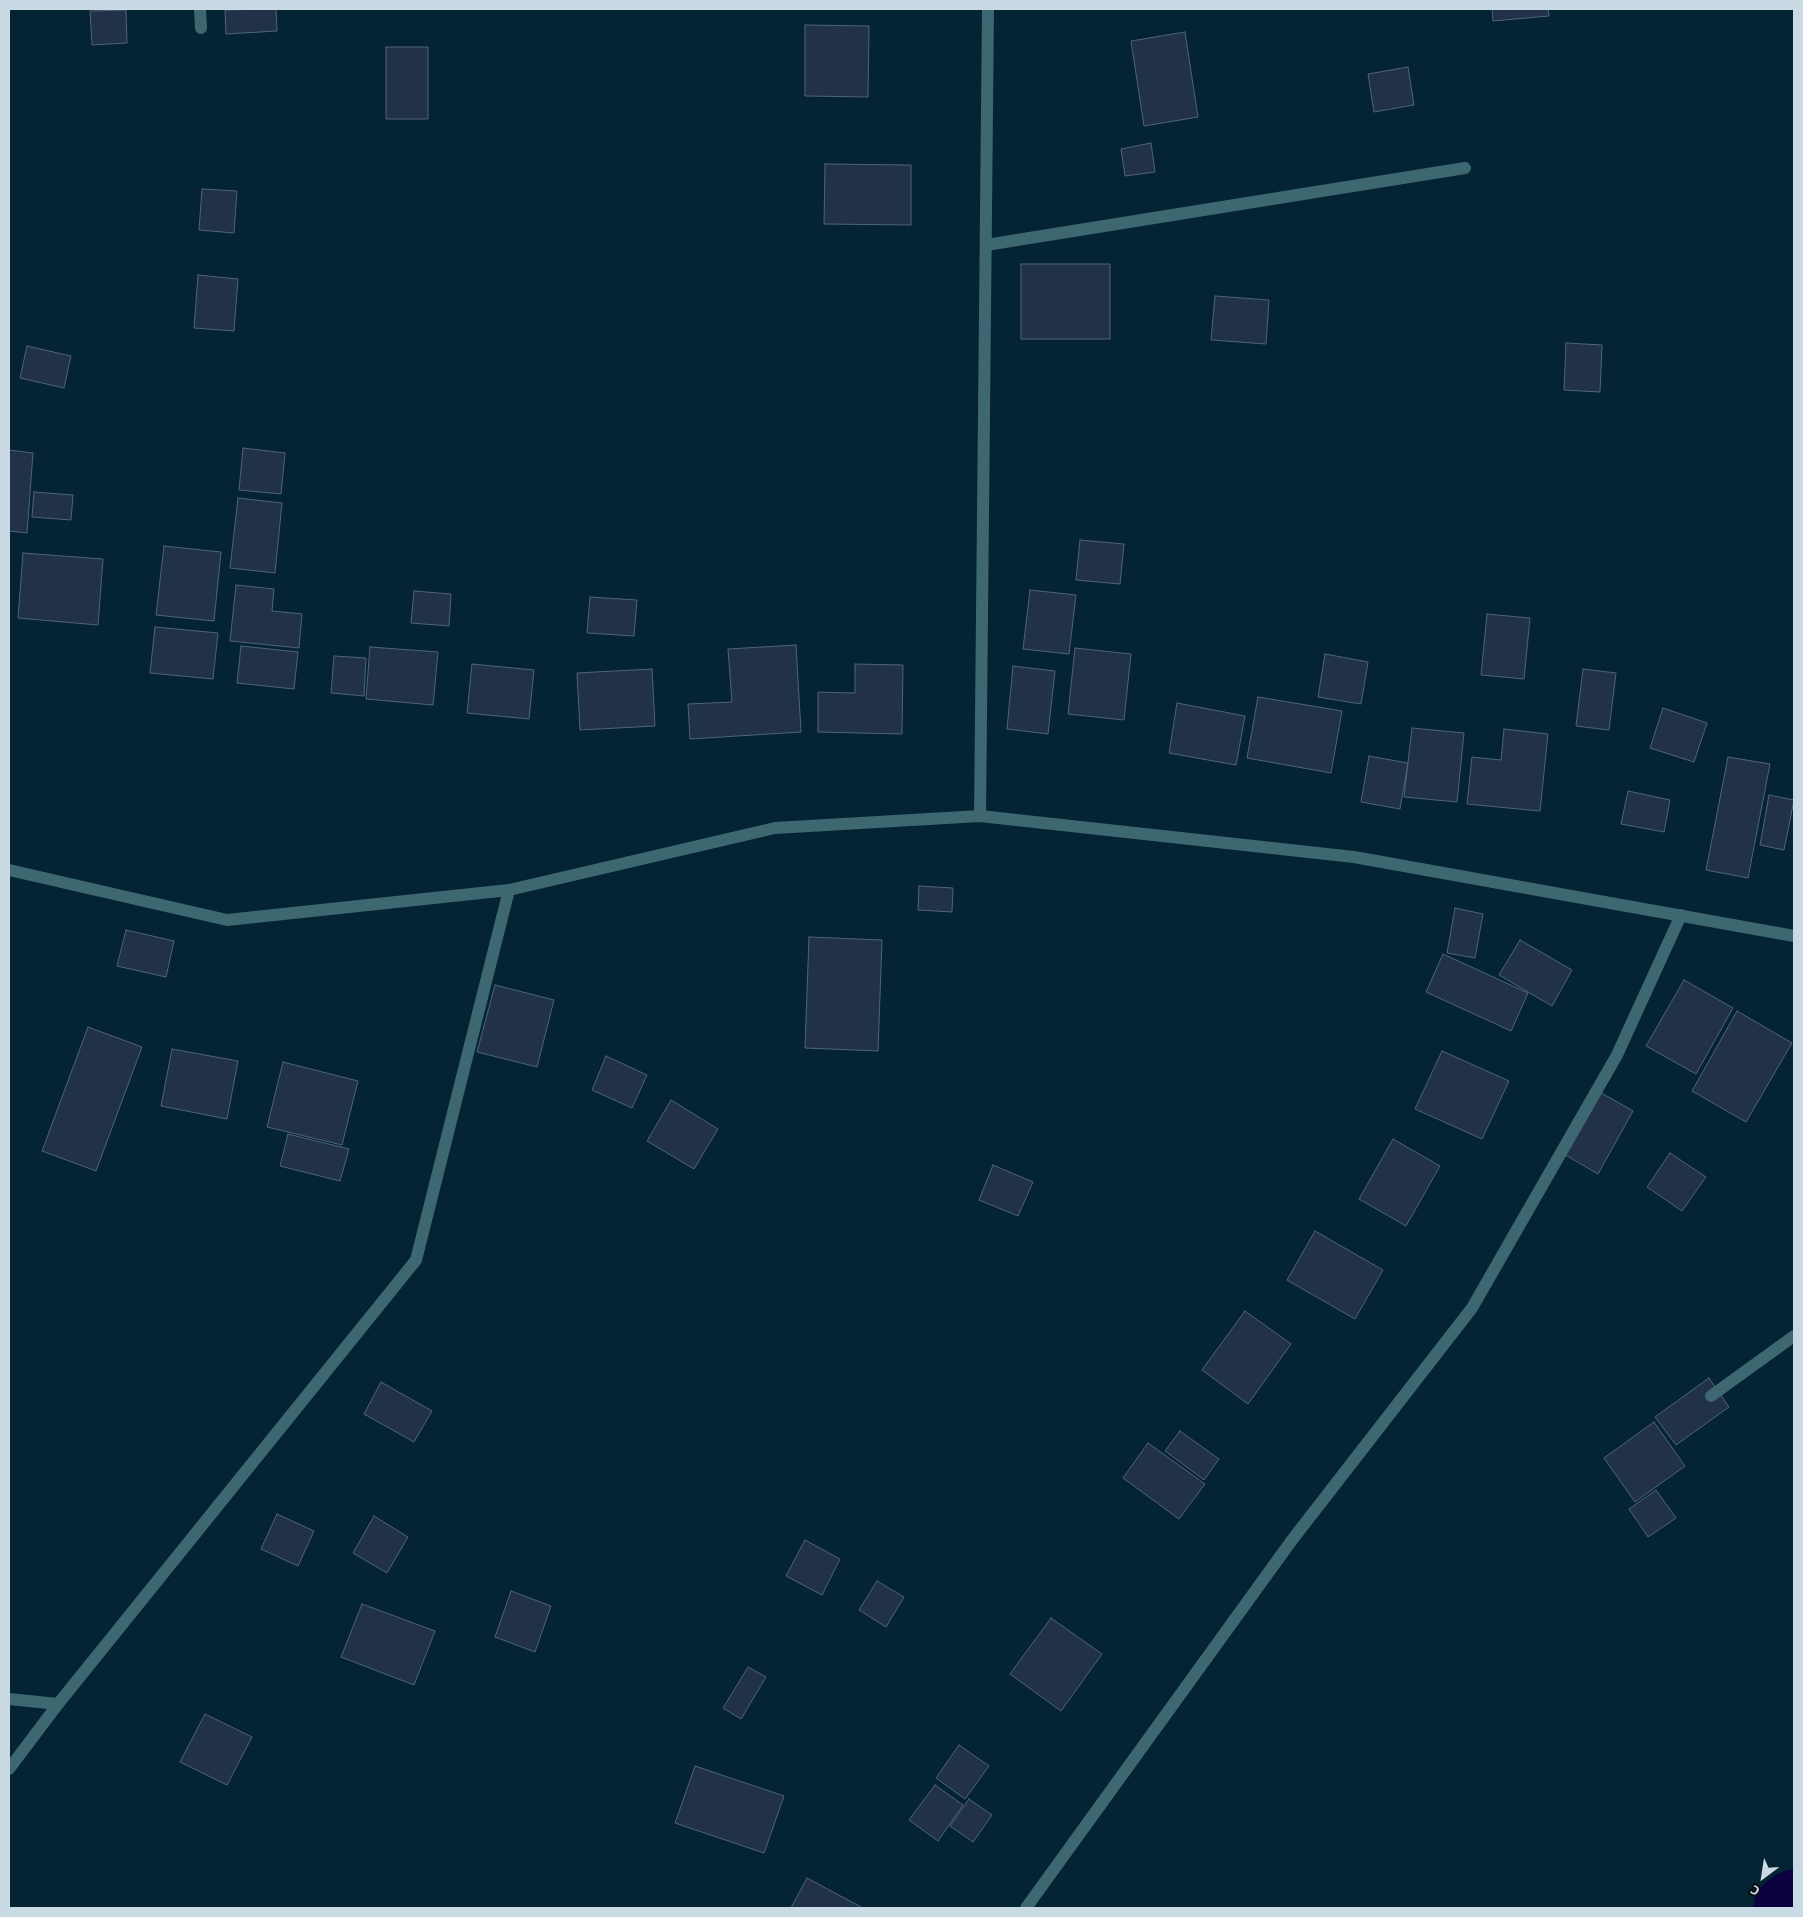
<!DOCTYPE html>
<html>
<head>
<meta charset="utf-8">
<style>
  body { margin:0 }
  #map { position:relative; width:1803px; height:1917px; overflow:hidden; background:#042433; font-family:"Alegreya Sans",sans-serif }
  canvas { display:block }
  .frame { position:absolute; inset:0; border:10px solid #c9dae4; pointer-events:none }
  .north { position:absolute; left:1738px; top:1852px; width:50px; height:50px; -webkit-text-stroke:4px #020c12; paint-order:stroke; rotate:211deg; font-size:14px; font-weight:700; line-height:20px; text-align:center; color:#c9dae4 }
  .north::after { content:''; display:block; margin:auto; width:18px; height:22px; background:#c9dae4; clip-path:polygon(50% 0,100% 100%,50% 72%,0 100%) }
</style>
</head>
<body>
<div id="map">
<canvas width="1803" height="1917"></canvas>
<div class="frame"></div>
<div class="north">С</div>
</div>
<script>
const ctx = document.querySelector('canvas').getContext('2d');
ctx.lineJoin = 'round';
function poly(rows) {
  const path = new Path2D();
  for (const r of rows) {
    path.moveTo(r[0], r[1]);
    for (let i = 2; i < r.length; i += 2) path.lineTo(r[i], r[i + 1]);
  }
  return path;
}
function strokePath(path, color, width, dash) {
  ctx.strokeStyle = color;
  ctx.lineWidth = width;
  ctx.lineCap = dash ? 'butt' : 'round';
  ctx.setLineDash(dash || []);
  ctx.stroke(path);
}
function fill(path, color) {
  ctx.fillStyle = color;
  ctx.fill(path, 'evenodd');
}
const river = poly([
  [1786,1908,1794,1902]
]);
const building = poly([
  [276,9,277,31,226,34,225,10,276,9],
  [1492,9,1548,9,1549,16,1493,21,1492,9],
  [126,10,127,43,92,45,90,11,126,10],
  [805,25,869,26,868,97,805,96,805,25],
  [1185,32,1198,117,1144,126,1131,41,1185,32],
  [386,47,428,47,428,119,386,119,386,47],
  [1408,67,1414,105,1374,112,1368,74,1408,67],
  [1151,143,1155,172,1125,176,1121,149,1151,143],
  [825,164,911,165,911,225,824,224,825,164],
  [202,189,237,191,234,233,199,230,202,189],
  [1021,264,1110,264,1110,339,1021,339,1021,264],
  [198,275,238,279,234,331,194,328,198,275],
  [1215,296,1269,300,1266,344,1211,340,1215,296],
  [1566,343,1602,345,1600,392,1564,390,1566,343],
  [27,346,71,356,64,388,20,378,27,346],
  [243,448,285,453,281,494,239,490,243,448],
  [9,450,33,453,27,533,9,531,9,450],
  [34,492,73,495,71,520,32,517,34,492],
  [238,498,282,503,275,573,230,568,238,498],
  [1080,540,1124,544,1120,584,1076,580,1080,540],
  [164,546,221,552,214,621,156,615,164,546],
  [23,553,103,559,98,625,18,618,23,553],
  [236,585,274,589,272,611,302,614,299,648,230,641,236,585],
  [1030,590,1076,595,1069,654,1023,649,1030,590],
  [414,591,451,594,449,626,411,623,414,591],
  [590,597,637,600,634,636,587,633,590,597],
  [1487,614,1530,618,1524,679,1481,675,1487,614],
  [155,627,218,633,213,679,150,673,155,627],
  [796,645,801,732,690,739,688,704,732,702,728,649,796,645],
  [241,646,298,652,294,689,237,683,241,646],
  [370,647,438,652,433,705,366,699,370,647],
  [1075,648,1131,654,1124,720,1068,714,1075,648],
  [1325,654,1368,662,1361,704,1318,697,1325,654],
  [334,656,366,658,364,696,331,693,334,656],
  [472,664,534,670,529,719,467,713,472,664],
  [855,664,903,665,902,734,818,732,818,692,855,693,855,664],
  [1013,666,1055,671,1048,734,1007,729,1013,666],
  [652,669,655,726,580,730,577,673,652,669],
  [1583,669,1616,673,1609,730,1576,726,1583,669],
  [1258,697,1342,711,1331,773,1247,758,1258,697],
  [1177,703,1245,716,1236,765,1169,753,1177,703],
  [1663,708,1707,723,1694,762,1650,748,1663,708],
  [1412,728,1464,733,1457,802,1404,797,1412,728],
  [1504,729,1548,734,1540,811,1467,804,1472,757,1501,760,1504,729],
  [1369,756,1408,763,1400,809,1361,802,1369,756],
  [1728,757,1770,764,1748,878,1706,870,1728,757],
  [1628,791,1670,800,1664,832,1621,824,1628,791],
  [1769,795,1794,800,1784,850,1760,845,1769,795],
  [919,886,953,888,952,912,918,910,919,886],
  [1455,908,1483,914,1475,958,1447,953,1455,908],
  [126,930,174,941,166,977,117,966,126,930],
  [809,937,882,940,878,1051,805,1048,809,937],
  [1520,940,1572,970,1552,1006,1499,975,1520,940],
  [1443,954,1528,993,1511,1031,1426,992,1443,954],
  [1684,980,1733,1008,1696,1074,1646,1046,1684,980],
  [495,985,554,1000,537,1067,477,1052,495,985],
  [1737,1011,1792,1043,1746,1122,1692,1091,1737,1011],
  [88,1027,142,1047,96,1171,42,1151,88,1027],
  [172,1049,238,1061,227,1119,161,1106,172,1049],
  [1442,1051,1509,1081,1482,1139,1415,1109,1442,1051],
  [606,1056,647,1075,632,1108,592,1090,606,1056],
  [283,1062,358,1081,342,1145,267,1127,283,1062],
  [1598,1091,1633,1111,1598,1174,1562,1153,1598,1091],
  [671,1100,718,1129,694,1169,647,1141,671,1100],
  [288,1134,349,1149,340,1181,280,1166,288,1134],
  [1393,1139,1440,1166,1406,1226,1359,1199,1393,1139],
  [1670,1153,1706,1177,1682,1211,1647,1187,1670,1153],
  [993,1165,1033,1182,1018,1216,979,1200,993,1165],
  [1315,1231,1383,1270,1355,1319,1287,1280,1315,1231],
  [1245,1311,1291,1344,1248,1404,1202,1370,1245,1311],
  [1709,1378,1729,1407,1676,1445,1655,1417,1709,1378],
  [381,1382,432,1411,414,1442,364,1414,381,1382],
  [1654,1422,1685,1466,1635,1502,1604,1458,1654,1422],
  [1180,1431,1219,1459,1204,1480,1165,1451,1180,1431],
  [1148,1443,1205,1484,1179,1519,1123,1478,1148,1443],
  [1656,1490,1676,1518,1648,1537,1629,1509,1656,1490],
  [277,1514,314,1531,298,1566,261,1549,277,1514],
  [374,1516,408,1537,387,1573,353,1553,374,1516],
  [805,1540,840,1559,822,1595,786,1576,805,1540],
  [877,1581,904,1597,886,1627,859,1610,877,1581],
  [511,1591,551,1606,535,1652,495,1637,511,1591],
  [362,1604,435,1631,414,1685,341,1657,362,1604],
  [1051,1618,1102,1654,1061,1711,1010,1674,1051,1618],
  [748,1667,766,1677,741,1719,723,1708,748,1667],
  [205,1714,252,1737,227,1785,180,1762,205,1714],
  [959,1745,989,1766,965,1799,936,1778,959,1745],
  [695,1766,784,1796,764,1853,675,1823,695,1766],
  [935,1785,963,1805,938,1841,909,1820,935,1785],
  [969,1799,992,1815,973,1842,950,1826,969,1799],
  [807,1878,861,1907,861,1908,791,1908,807,1878]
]);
const lane = poly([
  [200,9,201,28],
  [986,245,1465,168],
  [1711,1396,1794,1336],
  [9,1699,58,1704],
  [9,1769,58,1704,416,1260,509,890]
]);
const street = poly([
  [980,816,988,9],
  [9,870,227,920,509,890,775,828,980,816,1354,857,1794,936],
  [1026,1908,1292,1540,1472,1308,1617,1055,1681,915]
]);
strokePath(river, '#0c0140', 65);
fill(building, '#213248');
strokePath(building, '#50637c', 1);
strokePath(lane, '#3e6871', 12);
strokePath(street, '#3e6871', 12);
</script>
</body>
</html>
